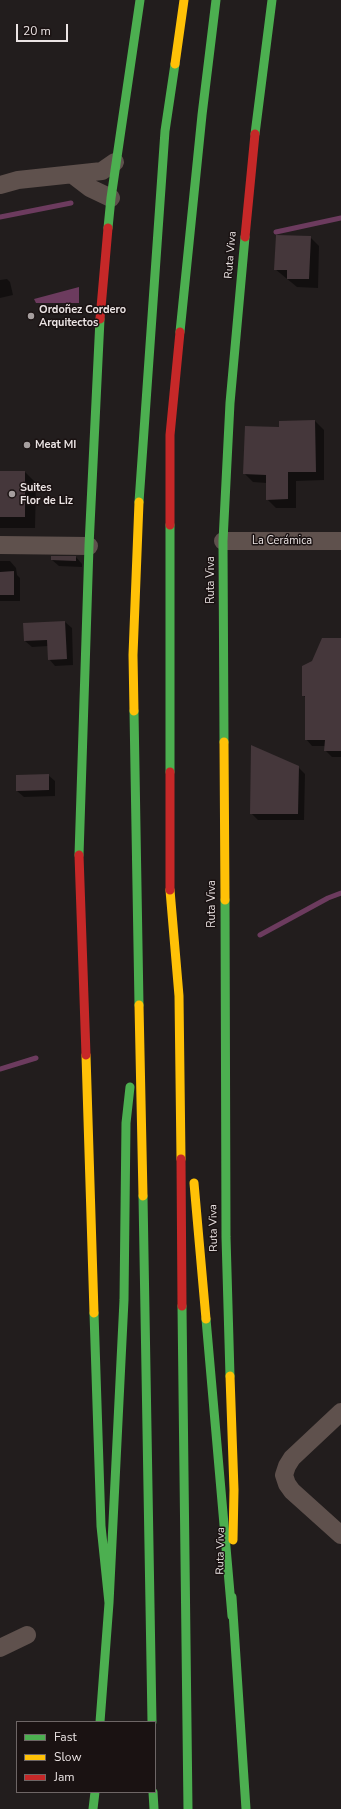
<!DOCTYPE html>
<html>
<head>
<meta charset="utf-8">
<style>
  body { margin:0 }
  #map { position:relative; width:341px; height:1809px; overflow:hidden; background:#221d1d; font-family:"Nunito Sans",sans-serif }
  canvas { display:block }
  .legend { position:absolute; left:16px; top:1721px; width:140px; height:72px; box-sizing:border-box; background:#1a1212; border:1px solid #6e6666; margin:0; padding:5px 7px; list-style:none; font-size:12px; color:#ebe4e4 }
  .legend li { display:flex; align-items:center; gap:8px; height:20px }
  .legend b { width:20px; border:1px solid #6e6666 }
  .scale { position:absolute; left:16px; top:24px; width:52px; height:18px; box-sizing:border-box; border:2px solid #ebe4e4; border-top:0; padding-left:5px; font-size:12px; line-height:14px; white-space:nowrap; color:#ebe4e4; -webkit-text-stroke:3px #1a1212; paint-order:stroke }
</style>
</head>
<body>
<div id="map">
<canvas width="341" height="1809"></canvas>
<ul class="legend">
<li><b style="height:5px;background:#4caf50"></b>Fast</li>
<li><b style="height:5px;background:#ffc107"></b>Slow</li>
<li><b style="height:5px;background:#c62828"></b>Jam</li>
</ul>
<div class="scale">20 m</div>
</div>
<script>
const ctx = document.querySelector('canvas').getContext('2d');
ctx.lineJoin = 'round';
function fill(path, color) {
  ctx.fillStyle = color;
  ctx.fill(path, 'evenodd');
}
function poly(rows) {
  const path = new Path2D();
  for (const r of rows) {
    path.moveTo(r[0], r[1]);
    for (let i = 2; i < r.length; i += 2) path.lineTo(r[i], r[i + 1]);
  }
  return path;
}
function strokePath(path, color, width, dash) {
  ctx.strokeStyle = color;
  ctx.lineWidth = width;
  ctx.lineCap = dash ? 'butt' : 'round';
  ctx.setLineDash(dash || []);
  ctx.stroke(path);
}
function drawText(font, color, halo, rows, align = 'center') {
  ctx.font = font + ' "Nunito Sans",sans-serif';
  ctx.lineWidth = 3;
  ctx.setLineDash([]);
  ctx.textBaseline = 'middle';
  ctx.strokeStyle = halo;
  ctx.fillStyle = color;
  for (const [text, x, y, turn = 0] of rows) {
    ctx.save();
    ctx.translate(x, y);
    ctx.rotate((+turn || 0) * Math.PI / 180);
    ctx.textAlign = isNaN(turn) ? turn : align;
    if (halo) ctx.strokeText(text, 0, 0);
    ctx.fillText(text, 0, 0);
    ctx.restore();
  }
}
const water = poly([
  [79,287,79,303,36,303,34,299]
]);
const shadow = poly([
  [310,237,319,246,318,288,297,287,275,269],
  [7,279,10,282,13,295,0,298,0,280],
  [315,421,324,430,324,480,296,481,296,508,276,508,267,499,267,483,253,482,244,473,280,428],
  [0,472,25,472,36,483,35,528,0,528],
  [76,557,82,564,82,567,59,566,52,560],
  [0,561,10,561,16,568,17,575,20,578,20,601,0,601],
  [65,622,72,628,73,665,55,666,49,659,48,646,32,647,25,641,24,624],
  [341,639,341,757,332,757,325,750,326,746,312,746,306,739,306,698,303,695,313,662],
  [298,767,305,774,304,820,258,820,251,813],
  [48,775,55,781,55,796,24,797,17,791]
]);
const stream = poly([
  [0,217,71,203],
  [276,232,341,218],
  [260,935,328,898,341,893],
  [0,1069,36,1058]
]);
const building = poly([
  [276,235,311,236,309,279,287,279,287,270,274,270],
  [315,420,316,472,288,472,288,499,266,500,266,475,243,474,245,426,279,427,279,421],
  [0,471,25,471,25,517,0,517],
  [51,556,76,556,76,561,51,560],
  [14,571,14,595,0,595,0,572],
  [65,621,67,659,48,660,47,640,24,641,23,623],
  [322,638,341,638,341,751,324,751,325,740,305,740,305,696,302,696,302,666,312,661],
  [251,745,299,766,298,814,250,814],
  [49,774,49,790,16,791,16,775]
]);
const street = poly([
  [73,175,90,188,111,198],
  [0,185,18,180,102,171,115,162],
  [223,541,341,541],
  [0,545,89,546],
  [341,1412,292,1458,287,1466,284,1475,287,1484,292,1491,341,1535],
  [0,1648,27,1635]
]);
const fast = poly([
  [255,134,272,0],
  [108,228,111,198,140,0],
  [180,332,202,115,216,0],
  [139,502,165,131,175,64],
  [170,525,170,772],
  [134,711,139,1005],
  [224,742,223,541,230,403,245,237],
  [79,855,89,546,100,319],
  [225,900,226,1237,230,1376],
  [143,1196,152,1722],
  [182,1306,188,1809],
  [94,1313,101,1526,109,1603,100,1722],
  [206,1319,232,1616],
  [232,1597,246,1809],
  [109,1603,124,1300,126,1123,130,1087],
  [153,1792,154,1809],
  [93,1809,95,1792]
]);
const slow = poly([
  [175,64,184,0],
  [134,711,133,655,139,502],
  [224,742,225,900],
  [170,890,179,996,181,1159],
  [139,1005,143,1196],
  [86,1055,94,1313],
  [194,1183,206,1319],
  [230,1376,234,1490,233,1540]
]);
const jam = poly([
  [245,237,255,134],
  [100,319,108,228],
  [170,525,170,435,180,332],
  [170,772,170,890],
  [79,855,86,1055],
  [181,1159,182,1306]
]);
const markers = [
  [31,316,4,"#a59e9e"],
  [27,445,4,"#a59e9e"],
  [12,494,4,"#a59e9e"]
];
const streetNames = [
  ["Ruta Viva",231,255,-85],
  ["La Cerámica",282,541],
  ["Ruta Viva",211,580,-90],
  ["Ruta Viva",212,904,-90],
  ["Ruta Viva",214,1228,-91],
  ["Ruta Viva",221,1551,-89]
];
const poiNames = [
  ["Ordoñez Cordero",39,310],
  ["Arquitectos",39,323],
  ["Meat MI",35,445],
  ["Suites",20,488],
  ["Flor de Liz",20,501]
];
fill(water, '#6c3b5e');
fill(shadow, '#0007');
strokePath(stream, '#6c3b5e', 5);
fill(building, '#45373b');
strokePath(street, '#5f514d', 18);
strokePath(fast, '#4caf50', 9);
strokePath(slow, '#ffc107', 9);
strokePath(jam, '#c62828', 9);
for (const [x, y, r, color] of markers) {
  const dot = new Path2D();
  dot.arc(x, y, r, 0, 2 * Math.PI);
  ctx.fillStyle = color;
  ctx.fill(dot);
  strokePath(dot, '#1a1212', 1.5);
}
drawText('11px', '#ebe4e4', '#1a1212', streetNames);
drawText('bold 11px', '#ebe4e4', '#1a1212', poiNames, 'left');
</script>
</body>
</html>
